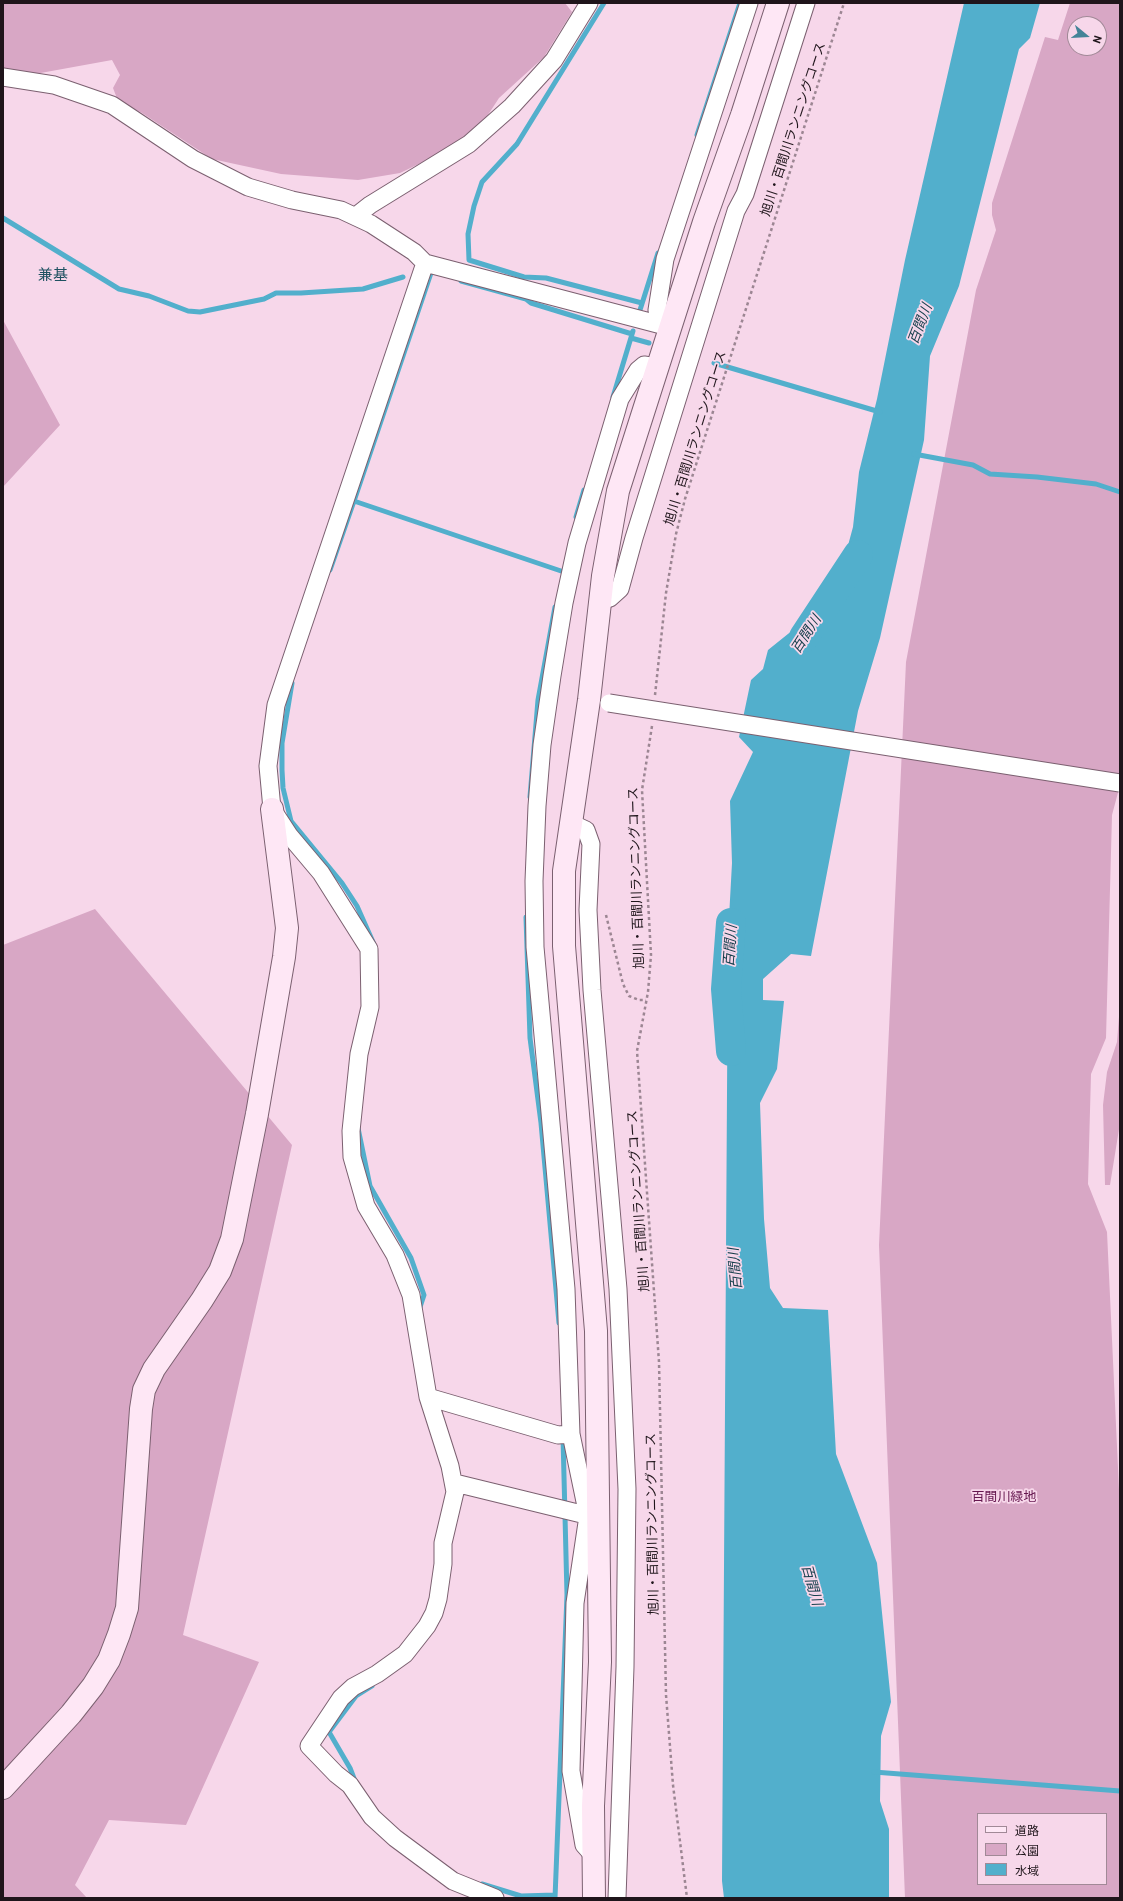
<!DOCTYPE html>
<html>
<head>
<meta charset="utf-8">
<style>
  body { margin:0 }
  #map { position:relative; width:1123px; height:1901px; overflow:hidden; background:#f7d7ea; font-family:Barlow,"Noto Sans JP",sans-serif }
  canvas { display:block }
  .frame { position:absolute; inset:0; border:4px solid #1f151b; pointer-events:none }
  .legend { position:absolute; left:977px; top:1813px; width:130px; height:72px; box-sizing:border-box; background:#f7d7ea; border:1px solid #a18997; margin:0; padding:5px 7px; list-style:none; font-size:12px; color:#1f151b }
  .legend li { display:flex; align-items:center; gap:8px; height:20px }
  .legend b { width:20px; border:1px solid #a18997 }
  .north { position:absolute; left:1067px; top:16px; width:40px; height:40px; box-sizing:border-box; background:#f7d7ea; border:1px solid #a18997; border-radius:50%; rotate:108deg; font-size:11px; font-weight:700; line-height:16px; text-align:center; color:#1f151b }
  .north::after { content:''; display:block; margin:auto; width:14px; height:18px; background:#448498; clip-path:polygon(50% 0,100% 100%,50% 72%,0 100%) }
</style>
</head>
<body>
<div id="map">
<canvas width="1123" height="1901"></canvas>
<div class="frame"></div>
<ul class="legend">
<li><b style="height:5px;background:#fee7f5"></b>道路</li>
<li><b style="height:11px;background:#d8a7c5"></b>公園</li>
<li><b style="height:11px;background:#52afcc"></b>水域</li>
</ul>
<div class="north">N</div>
</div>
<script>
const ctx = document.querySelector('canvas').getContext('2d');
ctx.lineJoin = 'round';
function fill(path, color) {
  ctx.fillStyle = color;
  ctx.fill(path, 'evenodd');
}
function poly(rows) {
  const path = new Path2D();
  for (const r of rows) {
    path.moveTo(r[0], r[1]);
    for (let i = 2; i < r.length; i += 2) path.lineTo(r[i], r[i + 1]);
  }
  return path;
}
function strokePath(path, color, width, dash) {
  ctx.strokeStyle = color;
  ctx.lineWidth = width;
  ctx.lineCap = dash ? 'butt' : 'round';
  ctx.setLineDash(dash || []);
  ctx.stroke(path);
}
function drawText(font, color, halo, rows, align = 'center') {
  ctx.font = font + ' Barlow,"Noto Sans JP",sans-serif';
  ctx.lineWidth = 3.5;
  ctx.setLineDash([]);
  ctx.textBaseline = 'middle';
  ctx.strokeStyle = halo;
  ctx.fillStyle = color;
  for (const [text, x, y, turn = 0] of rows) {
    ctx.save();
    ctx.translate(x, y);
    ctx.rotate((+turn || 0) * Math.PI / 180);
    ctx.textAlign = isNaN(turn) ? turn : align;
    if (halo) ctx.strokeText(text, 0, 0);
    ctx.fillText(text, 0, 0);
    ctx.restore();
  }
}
const green = poly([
  [3,3,565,3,572,12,544,57,499,98,484,121,448,150,400,173,358,180,281,174,212,159,142,113,118,101,113,88,120,75,112,60,35,74,3,70],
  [1070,3,1120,3,1120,785,1112,815,1106,1038,1091,1074,1088,1184,1107,1232,1120,1511,1120,1898,905,1898,879,1245,906,662,976,290,996,230,992,215,992,203,1045,37,1058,40],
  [1075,24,1099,24,1099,48,1075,48],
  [978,1814,1106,1814,1106,1884,978,1884],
  [3,320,60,425,3,487],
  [95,909,292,1145,183,1635,259,1662,186,1825,109,1820,75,1885,87,1898,3,1898,3,945],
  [1120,1004,1120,1123,1110,1185,1105,1185,1103,1105,1107,1072,1117,1042]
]);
const water = poly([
  [964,3,1040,3,1030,38,1019,49,959,286,930,356,924,440,880,638,858,711,811,956,791,954,763,979,763,1000,784,1001,777,1069,760,1103,764,1219,770,1288,783,1308,828,1310,836,1454,877,1563,891,1702,881,1736,880,1801,889,1829,889,1898,724,1898,722,1881,728,936,732,863,730,801,753,752,739,737,751,680,763,669,768,650,834,597,853,527,859,472,877,399,905,260]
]);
const stream = poly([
  [604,3,517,144,482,182,474,206,468,234,469,260,524,277,546,278,642,303],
  [697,135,740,3],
  [3,218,119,289,149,296,188,311,200,312,264,299,276,293,301,293,363,289,403,277],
  [431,273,354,501,564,572],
  [461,281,526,299,531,303,632,334],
  [640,310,658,253],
  [631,338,649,343],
  [714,363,880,412],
  [613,397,633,331],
  [914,454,973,465,990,474,1037,477,1096,484,1120,492],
  [576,517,584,490],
  [330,570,354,501],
  [292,683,282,743,282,770,283,788,291,821,342,883,357,906,373,942],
  [530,797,538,700,555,607],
  [526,917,530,1038,541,1123,559,1323],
  [358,1128,370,1186,411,1258,424,1295,420,1307],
  [874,1772,1120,1791],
  [355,1781,350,1768,329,1732,356,1696,372,1686],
  [482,1884,521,1896,555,1895],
  [555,1898,567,1595,563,1437]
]);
const river = poly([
  [804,637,858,555],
  [731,923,726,989,731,1051]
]);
const path = poly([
  [655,695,666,593,676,534,685,499,844,3],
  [652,726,642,790,651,955,648,992,637,1051,659,1362,666,1695,673,1785,687,1898],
  [606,915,623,984,629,996,639,1000,646,1000]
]);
const street = poly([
  [3,77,54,85,112,105,193,159,248,187,292,200,341,210,371,224,414,252,425,263,669,327],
  [356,216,370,205,469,144,512,106,554,60,589,3],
  [425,263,276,705,268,766,272,809,289,835,321,873,369,949,370,1007,359,1054,351,1131,352,1157,366,1206,395,1255,411,1295,428,1397,450,1466,455,1492,443,1543,443,1564,438,1599,434,1613,427,1626,405,1654,377,1674,353,1687,341,1698,309,1746,336,1774,350,1785,372,1817,395,1838,453,1881,495,1898],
  [662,325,657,310,665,259,749,3],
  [601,601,610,598,620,589,634,538,736,211,745,194,806,3],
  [571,823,586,830,591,844,588,910,592,990,618,1289,627,1489,625,1667,617,1898],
  [428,1397,558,1435,571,1434],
  [455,1483,598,1518],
  [592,1854,584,1845,571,1771,575,1603,588,1516,571,1434,566,1289,535,947,534,881,537,806,542,745,552,676,564,603,577,543,620,399,638,370,644,365,657,367]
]);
const secondary = poly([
  [3,1788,71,1714,93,1686,109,1660,119,1634,127,1608,141,1409,144,1390,154,1369,202,1300,220,1271,232,1239,257,1114,284,957,287,928,272,809],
  [594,1898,593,1806,600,1662,596,1331,564,946,564,871,589,700,603,576,618,491,704,222,742,115,778,3]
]);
const streetBridge = poly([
  [609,703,1120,783]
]);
const streetNames = [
  ["旭川・百間川ランニングコース",793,129,-72],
  ["旭川・百間川ランニングコース",695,438,-73],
  ["旭川・百間川ランニングコース",636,878,-92],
  ["旭川・百間川ランニングコース",638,1201,-94],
  ["旭川・百間川ランニングコース",652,1524,-91]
];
const parkNames = [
  ["百間川緑地",1004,1497]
];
const waterNames = [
  ["百間川",920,324,-69],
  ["百間川",806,634,-57],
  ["百間川",730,946,-86],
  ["百間川",735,1269,-95],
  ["百間川",812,1585,74]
];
const quarterNames = [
  ["兼基",53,275]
];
fill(green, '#d8a7c5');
fill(water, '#52afcc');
strokePath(stream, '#52afcc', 5);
strokePath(river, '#52afcc', 30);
strokePath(street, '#7b6070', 19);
strokePath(secondary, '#7b6070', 24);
strokePath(path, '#9c8693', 2.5, [3, 3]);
strokePath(street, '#fff', 17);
strokePath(secondary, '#fee7f5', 22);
strokePath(streetBridge, '#7b6070', 19, []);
strokePath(streetBridge, '#fff', 17);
drawText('13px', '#1f151b', '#f7d7ea', streetNames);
drawText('13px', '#65174f', '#f7d7ea', parkNames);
drawText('italic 14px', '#143e4b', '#f7d7ea', waterNames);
drawText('15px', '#1e5161', '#f7d7ea', quarterNames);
</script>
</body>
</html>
